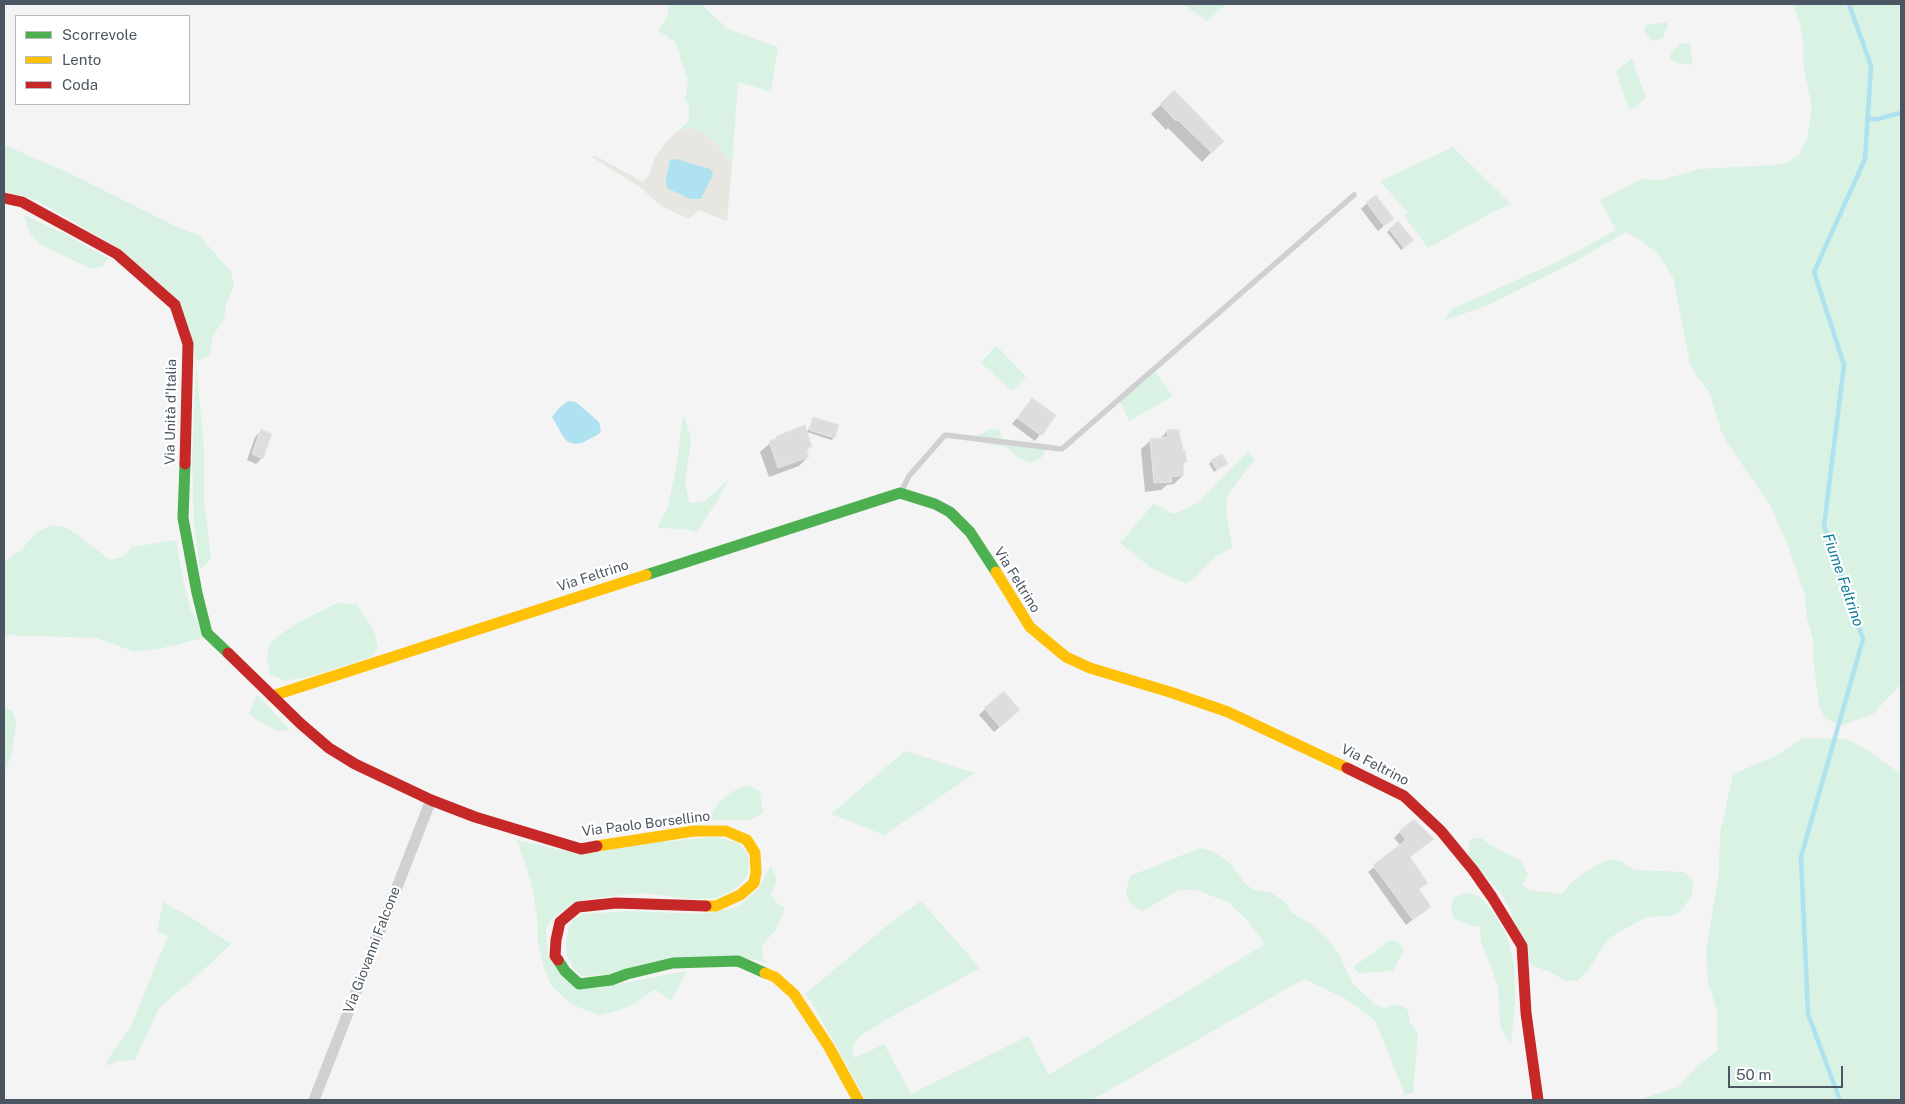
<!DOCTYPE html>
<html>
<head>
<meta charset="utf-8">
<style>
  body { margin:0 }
  #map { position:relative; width:1905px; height:1104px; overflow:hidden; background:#f4f4f4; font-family:"Public Sans",sans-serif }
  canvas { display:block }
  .frame { position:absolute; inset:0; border:5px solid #4a5661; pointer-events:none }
  .legend { position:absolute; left:15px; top:15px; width:175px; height:90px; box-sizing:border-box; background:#fff; border:1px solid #b7bbc0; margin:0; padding:6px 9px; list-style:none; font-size:15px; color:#4a5661 }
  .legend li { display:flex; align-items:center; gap:10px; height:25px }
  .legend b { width:25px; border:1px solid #b7bbc0 }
  .scale { position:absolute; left:1728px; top:1066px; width:115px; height:22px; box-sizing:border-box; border:2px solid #4a5661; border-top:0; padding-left:6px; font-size:15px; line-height:18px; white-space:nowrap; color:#4a5661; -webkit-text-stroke:4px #fff; paint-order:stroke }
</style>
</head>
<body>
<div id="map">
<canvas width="1905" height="1104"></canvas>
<div class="frame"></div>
<ul class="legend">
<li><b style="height:6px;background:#4caf50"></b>Scorrevole</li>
<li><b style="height:6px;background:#ffc107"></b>Lento</li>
<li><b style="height:6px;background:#c62828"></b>Coda</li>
</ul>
<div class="scale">50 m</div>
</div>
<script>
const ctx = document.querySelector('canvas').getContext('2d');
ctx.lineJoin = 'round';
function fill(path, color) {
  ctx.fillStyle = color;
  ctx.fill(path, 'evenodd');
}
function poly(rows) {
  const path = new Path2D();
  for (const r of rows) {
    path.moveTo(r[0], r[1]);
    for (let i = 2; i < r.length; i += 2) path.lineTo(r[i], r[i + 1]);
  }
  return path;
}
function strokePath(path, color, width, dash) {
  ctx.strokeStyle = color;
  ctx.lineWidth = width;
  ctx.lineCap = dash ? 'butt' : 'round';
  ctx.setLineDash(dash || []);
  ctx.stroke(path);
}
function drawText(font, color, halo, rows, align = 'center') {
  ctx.font = font + ' "Public Sans",sans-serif';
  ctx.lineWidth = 4.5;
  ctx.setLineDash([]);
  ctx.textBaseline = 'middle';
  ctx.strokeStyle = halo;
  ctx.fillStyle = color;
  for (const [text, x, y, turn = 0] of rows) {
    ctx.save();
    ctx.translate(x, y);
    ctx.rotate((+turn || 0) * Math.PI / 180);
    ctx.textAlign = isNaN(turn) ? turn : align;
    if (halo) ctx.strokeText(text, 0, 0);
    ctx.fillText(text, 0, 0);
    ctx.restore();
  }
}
const green = poly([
  [667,4,703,4,706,9,728,29,778,47,771,92,738,82,732,164,715,142,693,128,679,130,687,123,689,117,689,106,685,100,688,82,676,43,658,30,664,23,669,11],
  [1183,4,1226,4,1207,21],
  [1790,4,1901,4,1901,684,1873,714,1840,726,1825,718,1819,705,1813,658,1813,640,1807,618,1805,595,1788,546,1770,505,1728,444,1721,431,1709,391,1696,375,1690,364,1673,277,1657,253,1643,242,1626,232,1576,261,1486,306,1445,320,1452,309,1559,261,1616,230,1600,200,1641,179,1661,180,1700,169,1773,165,1788,162,1799,155,1807,139,1812,107,1803,64,1803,40,1799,22,1794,7],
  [1665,22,1668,24,1663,38,1655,41,1650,39,1644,30,1646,25],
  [1681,43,1691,44,1692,65,1677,63,1670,59,1671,53],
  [1633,58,1634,67,1646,97,1636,107,1630,109,1625,99,1616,71],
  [4,145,69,173,177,227,199,235,231,272,234,285,226,305,224,320,213,335,210,356,196,361,204,450,204,500,211,558,200,570,194,524,192,462,196,361,192,341,186,323,123,251,38,201,4,191],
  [1453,147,1511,204,1493,212,1428,248,1404,216,1408,213,1380,181],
  [24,215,65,234,108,258,103,266,92,269,41,245,30,233],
  [996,345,1026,377,1012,391,981,363],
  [1155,372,1173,396,1129,421,1120,402],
  [683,415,688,427,691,441,685,482,689,502,694,503,705,501,729,479,714,506,696,532,685,529,657,528,668,506,677,463],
  [991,429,999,430,1003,440,1017,444,1031,442,1037,444,1046,450,1041,458,1034,462,1028,463,1014,454,1009,448,974,441,978,435],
  [1248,451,1255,459,1228,495,1226,509,1232,547,1218,555,1189,582,1186,583,1172,578,1150,567,1120,543,1154,503,1173,514,1198,503],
  [53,525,67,528,81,537,110,560,124,556,132,547,176,540,184,584,191,611,207,637,162,648,135,652,97,638,4,635,4,562,21,550,37,532],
  [337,603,356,604,374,630,378,648,371,657,312,676,284,681,270,674,267,660,269,645,281,634,299,622],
  [257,694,290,730,278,731,262,723,249,714],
  [5,707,13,712,16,723,12,753,4,774,4,715],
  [1803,738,1846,739,1866,749,1901,774,1901,1100,1638,1100,1678,1087,1697,1067,1717,1051,1717,1011,1708,982,1706,951,1719,873,1720,833,1733,774,1774,757],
  [905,751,975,773,884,835,831,814],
  [747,785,760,791,763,813,749,820,705,820,719,803,730,793],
  [715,837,731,840,739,844,747,853,749,862,748,873,741,884,729,892,717,898,689,899,643,893,586,899,560,913,551,920,546,929,548,956,598,988,687,971,671,1001,655,989,634,1004,620,1010,600,1015,572,1005,551,985,544,969,538,942,537,916,531,882,517,840,565,851],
  [1472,838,1481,838,1490,845,1521,861,1528,874,1523,884,1528,890,1562,894,1573,881,1594,866,1611,859,1623,862,1634,870,1684,872,1692,879,1693,887,1691,897,1679,913,1669,916,1647,917,1617,933,1605,943,1587,972,1577,981,1564,980,1548,971,1532,966,1525,955,1511,911,1501,893,1469,859,1469,841],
  [1200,848,1213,851,1230,863,1244,882,1253,890,1270,892,1285,902,1292,913,1311,924,1329,940,1339,954,1353,984,1376,1005,1386,1008,1398,1004,1408,1010,1410,1023,1418,1033,1413,1093,1405,1095,1375,1020,1344,998,1304,979,1092,1100,866,1100,811,1001,805,994,889,924,921,901,980,968,889,1018,860,1036,855,1042,852,1053,855,1058,884,1044,911,1094,1028,1036,1049,1075,1265,944,1247,920,1228,902,1196,890,1179,890,1143,911,1134,907,1129,902,1126,895,1127,887,1130,876],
  [771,865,777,880,771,894,777,903,785,908,776,929,762,946,762,957,767,963,753,959,606,975,581,976,573,967,567,956,566,943,569,926,573,919,583,914,627,911,703,914,738,907,759,888],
  [1467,892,1480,897,1491,909,1507,935,1514,964,1515,1002,1511,1043,1504,1034,1500,1025,1498,986,1482,945,1479,926,1473,926,1454,919,1451,909,1454,897],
  [163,902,195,920,231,944,198,975,159,1008,135,1060,120,1061,105,1066,112,1053,130,1028,168,936,157,932],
  [1391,940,1400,943,1404,951,1393,971,1359,973,1353,967]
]);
const sand = poly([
  [693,128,703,132,715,142,732,164,727,221,698,210,689,219,661,206,641,188,592,157,594,155,643,182,649,175,655,157,666,142,679,130]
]);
const water = poly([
  [676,159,710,169,713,174,701,199,690,199,667,188,666,179,670,160],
  [568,401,576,402,599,422,601,430,599,434,582,443,576,444,568,442,564,438,552,417,558,409]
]);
const shadow = poly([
  [1174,92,1222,141,1202,162,1168,128,1166,130,1151,114],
  [1367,203,1392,219,1378,231,1361,209],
  [1398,223,1410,243,1401,250,1387,232],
  [1027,406,1054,416,1035,441,1012,424],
  [813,419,834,438,831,440,807,432],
  [261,431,262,458,256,464,247,460,255,437],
  [1167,431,1182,452,1185,462,1182,466,1183,475,1174,484,1167,485,1161,490,1145,492,1141,449,1151,440,1160,439],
  [777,437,810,446,806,451,808,457,799,466,769,477,760,452],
  [1212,461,1227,464,1214,472,1209,464],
  [985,709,1012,716,994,732,979,715],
  [1400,832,1427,844,1409,858,1426,882,1418,890,1430,906,1406,925,1368,872,1401,846,1394,838]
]);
const stream = poly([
  [1867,119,1877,119,1901,113],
  [1840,1100,1808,1014,1801,857,1863,639,1824,526,1844,365,1814,272,1865,159,1871,66,1849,4]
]);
const building = poly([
  [1174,90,1224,141,1212,153,1178,120,1176,121,1160,104,1174,90],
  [1376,195,1394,219,1384,226,1366,202,1376,195],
  [1398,221,1414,240,1404,248,1389,229,1398,221],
  [1032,398,1056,415,1042,436,1017,418,1032,398],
  [813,417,839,425,835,438,809,430,813,417],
  [805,425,812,447,806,448,809,457,778,468,769,441,777,438,776,436,805,425],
  [261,429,272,434,263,459,252,454,261,429],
  [1179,429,1181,442,1182,442,1183,451,1185,450,1187,462,1183,463,1184,475,1171,477,1172,482,1154,483,1150,439,1168,437,1167,430,1179,429],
  [1222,454,1228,464,1217,470,1211,460,1222,454],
  [1004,691,1020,710,1000,727,984,708,1004,691],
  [1414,819,1434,839,1410,857,1428,883,1419,889,1431,907,1413,920,1373,865,1406,840,1399,831,1414,819]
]);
const lane = poly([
  [901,492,909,476,945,435,1062,449,1354,195]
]);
const street = poly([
  [314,1100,431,800]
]);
const fast = poly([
  [185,464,183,518,197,593,207,633,228,653],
  [646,575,900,493,935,504,950,512,970,532,996,572],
  [558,960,565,971,579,984,611,980,627,974,673,963,738,961,765,973]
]);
const slow = poly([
  [996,572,1030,627,1066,657,1090,668,1173,693,1228,712,1347,768],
  [272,696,646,575],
  [597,846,694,831,726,831,747,840,755,853,756,872,754,883,740,895,716,906,706,906],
  [765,973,775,977,794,994,829,1047,858,1100]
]);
const jam = poly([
  [4,198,22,202,117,254,175,305,188,344,185,464],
  [228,653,301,724,329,748,355,764,431,800,475,817,581,849,597,846],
  [1347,768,1404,796,1441,831,1473,870,1492,897,1522,946,1526,1013,1538,1100],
  [558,960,555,956,556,940,560,922,578,907,616,903,706,906]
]);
const streetNames = [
  ["Via Unità d'Italia",171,412,-89],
  ["Via Feltrino",593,576,-18],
  ["Via Feltrino",1017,580,58],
  ["Via Feltrino",1375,765,27],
  ["Via Paolo Borsellino",646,824,-7],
  ["Via Giovanni Falcone",372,950,-69]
];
const waterNames = [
  ["Fiume Feltrino",1843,580,71]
];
fill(green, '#d9f2e3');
fill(sand, '#e7e6e1');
fill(water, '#aee2f0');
fill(shadow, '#0003');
strokePath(stream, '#aee2f0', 4.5);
fill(building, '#ddddde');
strokePath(building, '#e5e6e7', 1);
strokePath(lane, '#ced0d2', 5.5);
strokePath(street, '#ced0d2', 11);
strokePath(fast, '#4caf50', 11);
strokePath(slow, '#ffc107', 11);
strokePath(jam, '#c62828', 11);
drawText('14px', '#4a5661', '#fff', streetNames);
drawText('italic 15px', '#0c7c9b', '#fff', waterNames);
</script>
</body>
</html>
